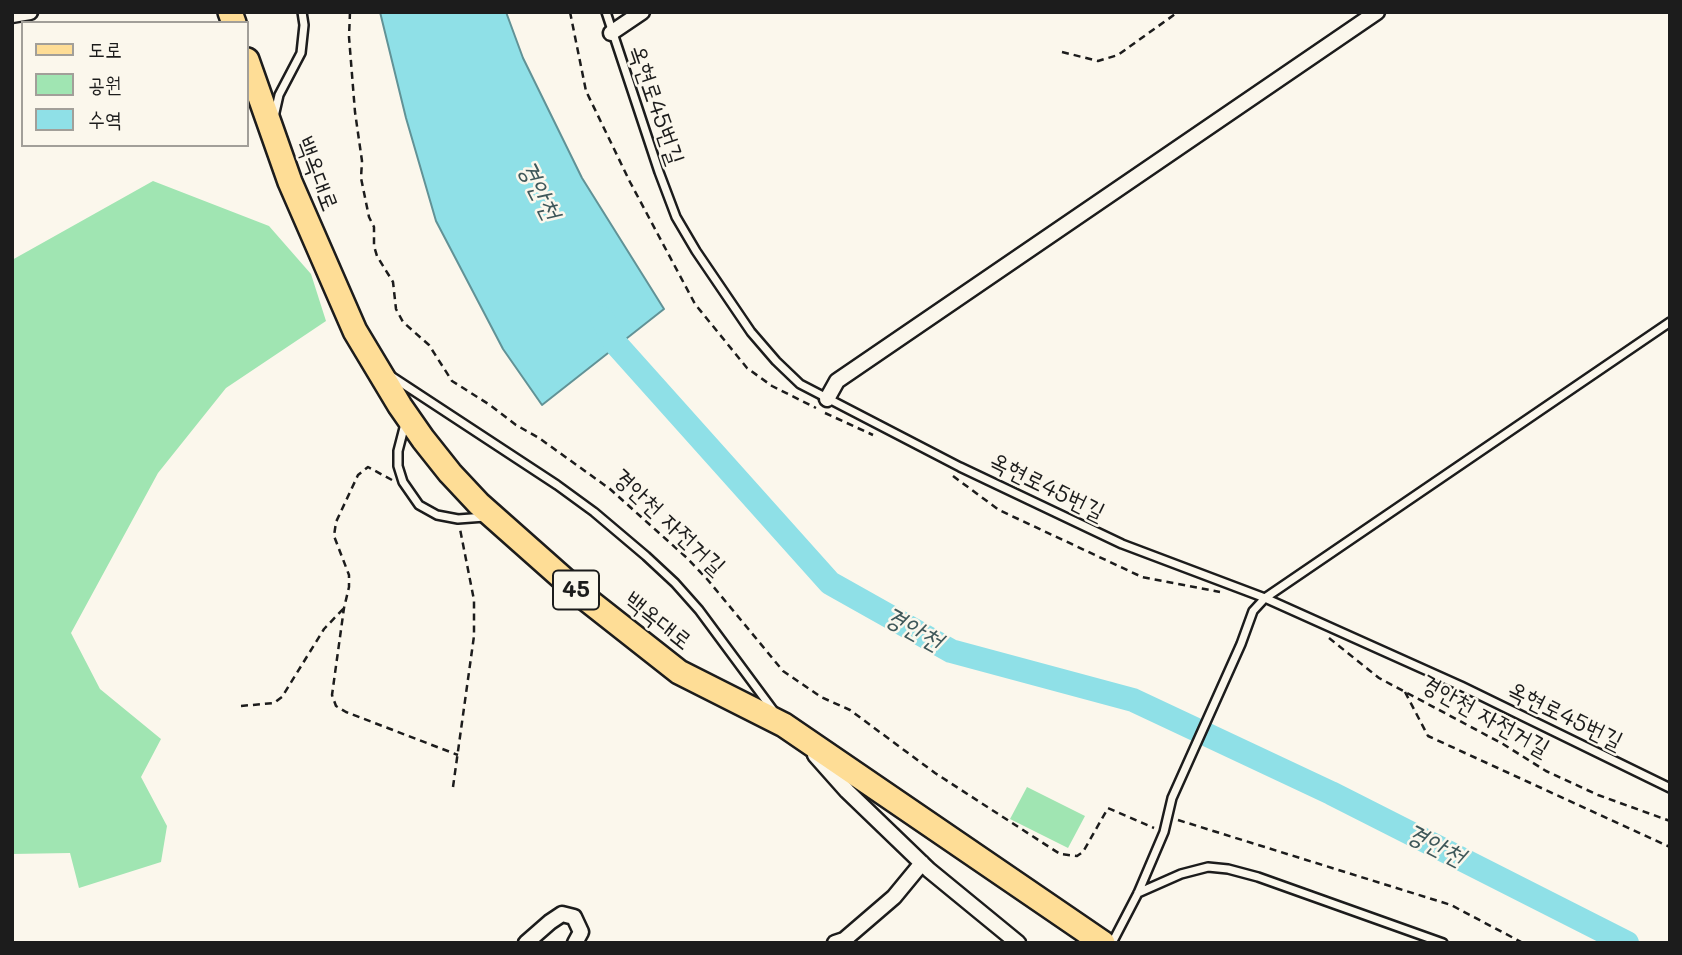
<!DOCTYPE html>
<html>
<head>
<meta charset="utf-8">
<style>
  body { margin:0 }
  #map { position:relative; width:1682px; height:955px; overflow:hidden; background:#fbf7ec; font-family:Mali,"Poor Story",sans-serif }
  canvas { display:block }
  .frame { position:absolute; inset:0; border:14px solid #1c1c1c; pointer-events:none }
  .legend { position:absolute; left:21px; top:21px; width:228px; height:126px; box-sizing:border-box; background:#fbf7ec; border:2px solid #a29f99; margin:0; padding:9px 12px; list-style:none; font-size:21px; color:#1c1c1c }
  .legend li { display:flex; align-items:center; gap:14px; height:35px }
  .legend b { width:35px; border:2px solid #a29f99 }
</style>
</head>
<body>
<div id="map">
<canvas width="1682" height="955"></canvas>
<div class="frame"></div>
<ul class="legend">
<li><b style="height:9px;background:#fedd96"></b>도로</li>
<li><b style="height:19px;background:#a0e5b2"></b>공원</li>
<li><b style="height:19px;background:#8fe0e7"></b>수역</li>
</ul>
</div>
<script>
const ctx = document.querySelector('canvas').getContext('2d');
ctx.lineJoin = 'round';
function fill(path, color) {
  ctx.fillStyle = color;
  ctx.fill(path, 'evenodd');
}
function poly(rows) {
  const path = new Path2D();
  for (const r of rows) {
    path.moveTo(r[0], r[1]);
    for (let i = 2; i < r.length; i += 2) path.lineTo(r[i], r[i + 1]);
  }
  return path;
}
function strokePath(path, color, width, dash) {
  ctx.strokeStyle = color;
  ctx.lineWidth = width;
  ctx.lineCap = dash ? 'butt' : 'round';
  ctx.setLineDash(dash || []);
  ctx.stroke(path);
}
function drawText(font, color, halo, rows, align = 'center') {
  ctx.font = font + ' Mali,"Poor Story",sans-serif';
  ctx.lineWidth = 5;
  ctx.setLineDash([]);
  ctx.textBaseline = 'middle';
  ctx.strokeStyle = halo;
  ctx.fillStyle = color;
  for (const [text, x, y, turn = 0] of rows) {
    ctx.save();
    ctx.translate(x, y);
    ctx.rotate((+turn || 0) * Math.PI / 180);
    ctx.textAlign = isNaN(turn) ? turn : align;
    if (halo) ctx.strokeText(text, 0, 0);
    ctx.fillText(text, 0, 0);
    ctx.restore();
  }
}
const green = poly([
  [153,181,269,226,311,274,326,321,226,388,158,473,71,633,100,689,161,739,141,777,167,826,161,862,79,888,70,853,12,854,12,260],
  [1027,787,1085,816,1068,848,1010,819]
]);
const water = poly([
  [380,12,506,12,523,58,582,178,664,309,542,405,503,349,436,221,406,118,380,12]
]);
const river = poly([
  [602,318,616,344,830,583,951,651,1133,700,1331,793,1627,943]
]);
const path = poly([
  [350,12,349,37,355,112,362,161,361,178,369,217,374,227,374,246,377,256,393,282,396,309,403,322,429,345,452,381,490,405,516,425,539,438,610,489,687,558,707,579,783,671,821,697,850,710,935,773,1060,854,1077,856,1083,852,1108,808,1154,828],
  [570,12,586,91,630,182,695,304,747,368,772,386,816,408],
  [1062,52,1098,61,1118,55,1178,12],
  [825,413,873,435],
  [953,476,999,510,1142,577,1220,592],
  [392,480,368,467,358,475,336,522,334,536,349,575,349,587,344,608,332,695,336,706,346,712,458,755],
  [1329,638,1379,678,1503,744,1546,771,1598,795,1670,821],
  [1405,692,1428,736,1670,847],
  [241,706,274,703,282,697,324,629,344,608],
  [453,787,474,636,474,600,460,529],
  [1178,820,1451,905,1523,943]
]);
const lane = poly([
  [606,12,659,172,676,217,696,251,751,332,776,361,800,384,960,467,1122,544,1265,598,1461,686,1670,788],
  [274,117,279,95,301,53,304,25,302,12],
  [391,376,557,485,594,512,646,556,675,583,699,610,773,710],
  [405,424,398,451,398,466,403,482,419,505,437,515,458,519,485,517],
  [1138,893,1181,874,1208,867,1228,869,1258,877,1443,943],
  [1112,943,1138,893,1164,832,1172,798,1241,644,1253,611,1265,598,1670,322]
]);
const street = poly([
  [12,15,30,12],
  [611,33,642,12],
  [827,399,837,381,1377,12],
  [815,755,847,791,929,870,1018,943],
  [526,943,550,922,562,914,574,917,581,932,575,943],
  [835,943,844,940,894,897,922,863]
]);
const primary = poly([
  [230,12,234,23],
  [247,60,290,182,355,331,400,406,423,439,450,473,479,504,585,598,679,672,784,725,1103,943]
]);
const shields = [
  [576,590,46]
];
const shieldNames = [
  ["45",576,590]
];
const streetNames = [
  ["옥현로45번길",656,105,71],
  ["백옥대로",317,174,69],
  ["옥현로45번길",1047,487,26],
  ["경안천 자전거길",669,522,43],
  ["백옥대로",658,621,38],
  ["경안천 자전거길",1485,716,29],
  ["옥현로45번길",1565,716,26]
];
const waterNames = [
  ["경안천",539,190,63],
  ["경안천",913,629,29],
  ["경안천",1435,845,27]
];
fill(green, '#a0e5b2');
fill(water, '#8fe0e7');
strokePath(water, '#619296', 2);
strokePath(river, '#8fe0e7', 24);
strokePath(lane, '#1c1c1c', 12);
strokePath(street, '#1c1c1c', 19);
strokePath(primary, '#1c1c1c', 28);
strokePath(path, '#1c1c1c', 2.5, [7, 5]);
strokePath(lane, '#fbf7ec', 7);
strokePath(street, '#fbf7ec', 14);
strokePath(primary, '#fedd96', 23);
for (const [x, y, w] of shields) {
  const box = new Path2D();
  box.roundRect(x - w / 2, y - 19.5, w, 39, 5);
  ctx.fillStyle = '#fbf7ec';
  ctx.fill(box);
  strokePath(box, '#1c1c1c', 2);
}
drawText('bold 23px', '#1c1c1c', null, shieldNames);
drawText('24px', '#1c1c1c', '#fbf7ec', streetNames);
drawText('italic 26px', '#3e5759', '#fbf7ec', waterNames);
</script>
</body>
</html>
